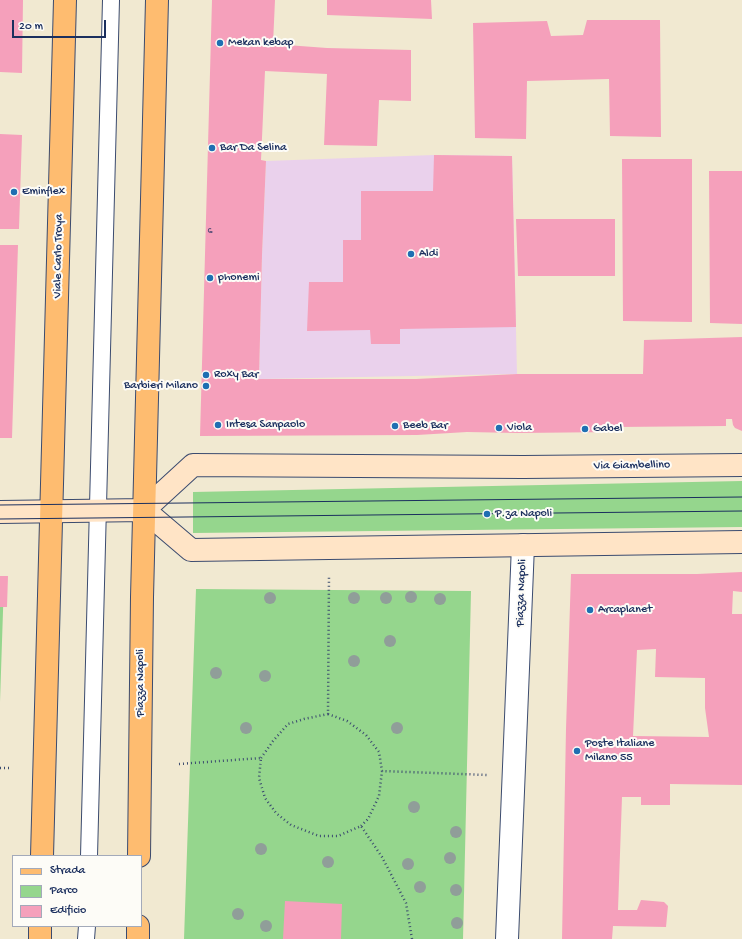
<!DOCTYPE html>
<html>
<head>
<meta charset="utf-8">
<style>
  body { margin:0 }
  #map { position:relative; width:742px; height:939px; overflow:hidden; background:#f1e9d1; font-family:"Gochi Hand",sans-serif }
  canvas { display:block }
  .legend { position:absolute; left:12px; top:855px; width:130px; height:72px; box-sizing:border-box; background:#fdfcf7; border:1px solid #a3aaba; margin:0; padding:5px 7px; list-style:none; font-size:12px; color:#1b2f5e }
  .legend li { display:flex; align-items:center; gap:8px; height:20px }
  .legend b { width:20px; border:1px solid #a3aaba }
  .scale { position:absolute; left:12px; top:20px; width:94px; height:18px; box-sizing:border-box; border:2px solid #1b2f5e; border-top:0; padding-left:5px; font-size:12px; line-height:14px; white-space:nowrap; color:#1b2f5e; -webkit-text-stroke:3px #fdfcf7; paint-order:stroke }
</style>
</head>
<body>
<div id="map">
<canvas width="742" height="939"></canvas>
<ul class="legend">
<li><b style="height:5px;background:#febc70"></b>Strada</li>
<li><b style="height:11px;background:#95d68d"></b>Parco</li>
<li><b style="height:11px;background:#f5a0bb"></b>Edificio</li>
</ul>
<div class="scale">20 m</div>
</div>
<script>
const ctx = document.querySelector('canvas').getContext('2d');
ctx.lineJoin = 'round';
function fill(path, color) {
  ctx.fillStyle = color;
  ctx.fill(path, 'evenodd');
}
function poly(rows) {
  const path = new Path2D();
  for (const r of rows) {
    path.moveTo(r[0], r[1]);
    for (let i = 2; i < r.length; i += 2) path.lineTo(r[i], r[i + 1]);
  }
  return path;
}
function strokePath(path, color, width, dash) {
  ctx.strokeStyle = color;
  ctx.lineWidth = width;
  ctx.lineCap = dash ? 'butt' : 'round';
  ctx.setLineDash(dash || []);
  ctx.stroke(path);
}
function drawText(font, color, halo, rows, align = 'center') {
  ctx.font = font + ' "Gochi Hand",sans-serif';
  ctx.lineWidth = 4;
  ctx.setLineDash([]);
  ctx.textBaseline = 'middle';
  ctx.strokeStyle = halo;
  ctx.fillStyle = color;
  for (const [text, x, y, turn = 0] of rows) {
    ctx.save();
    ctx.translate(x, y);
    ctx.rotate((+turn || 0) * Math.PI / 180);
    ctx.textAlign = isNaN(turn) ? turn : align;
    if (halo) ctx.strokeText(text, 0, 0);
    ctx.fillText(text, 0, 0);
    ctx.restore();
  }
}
const built = poly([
  [434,155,512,156,517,374,259,379,262,255,266,161]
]);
const green = poly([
  [742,481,742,527,193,533,193,492],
  [0,581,4,581,0,702],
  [196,589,471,591,463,939,184,939]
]);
const building = poly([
  [0,0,23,0,22,73,0,72],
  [212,0,275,0,273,44,327,48,411,50,411,101,379,100,377,146,324,145,327,74,265,71,261,160,266,161,262,255,259,379,416,379,517,374,643,374,644,340,742,337,742,431,735,428,733,425,732,419,726,419,726,426,617,427,616,432,518,433,467,432,417,435,200,436],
  [327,0,431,0,432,19,327,15],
  [587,20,660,20,661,137,610,136,609,79,527,81,526,139,475,138,473,23,547,21,551,36,583,35],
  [0,134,22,135,19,229,0,229],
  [434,155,512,156,516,327,400,329,400,344,371,344,370,330,307,331,309,282,343,282,343,240,361,240,361,191,433,191],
  [622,159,692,159,692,322,623,321],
  [709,171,742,171,742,324,710,323],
  [516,219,615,219,615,276,518,276],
  [0,245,18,245,12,438,0,438],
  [742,572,742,592,733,591,732,614,742,614,742,785,670,784,670,805,641,805,641,797,622,797,618,910,637,910,641,900,664,902,668,906,666,927,613,926,612,939,562,939,566,729,571,574,697,574],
  [656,649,655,677,705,678,705,708,709,737,633,736,637,650],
  [0,576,8,576,7,607,0,607],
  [285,901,342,904,341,939,283,939]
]);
const path = poly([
  [328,714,347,721,366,735,379,752,382,771,487,775],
  [261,758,273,741,288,724,304,719,328,714,329,575],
  [179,764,261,758,259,778,265,798,276,813,291,825,319,836,338,836,361,826,382,857,406,903,412,939],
  [0,768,11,768],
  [361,826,368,819,379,796,382,771]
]);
const lane = poly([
  [89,856,111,0],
  [86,939,87,926]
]);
const street = poly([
  [507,939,523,545]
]);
const secondary = poly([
  [144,510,193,465,523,467,742,465],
  [0,512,144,510,191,550,742,542]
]);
const primary = poly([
  [42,856,65,0],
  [139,856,142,597,157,0],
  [40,939,40,926],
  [138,939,138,926]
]);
const tram = poly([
  [0,505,742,497],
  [0,519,742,511]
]);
const trees = [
  [411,597],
  [270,598],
  [354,598],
  [386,598],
  [440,599],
  [390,641],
  [354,661],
  [216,673],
  [265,676],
  [246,728],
  [397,728],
  [414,807],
  [456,832],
  [261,849],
  [450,858],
  [328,862],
  [408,864],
  [420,887],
  [456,890],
  [238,914],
  [457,923],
  [266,926]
];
const markers = [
  [220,43,4,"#1f6fb2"],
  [212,148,4,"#1f6fb2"],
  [14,192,4,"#1f6fb2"],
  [411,254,4,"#1f6fb2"],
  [210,278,4,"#1f6fb2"],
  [206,375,4,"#1f6fb2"],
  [206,386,4,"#1f6fb2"],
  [218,425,4,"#1f6fb2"],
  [395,426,4,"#1f6fb2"],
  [499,428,4,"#1f6fb2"],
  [585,429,4,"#1f6fb2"],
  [487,514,4,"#1f6fb2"],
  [590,610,4,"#1f6fb2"],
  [577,751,4,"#1f6fb2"]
];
const numberNames = [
  ["6",210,231]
];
const poiNames = [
  ["Mekan kebap",228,43],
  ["Bar Da Selina",220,148],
  ["Eminflex",22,192],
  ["Aldi",419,254],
  ["phonemi",218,278],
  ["Roxy Bar",214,375],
  ["Barbieri Milano",198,386,"right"],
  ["Intesa Sanpaolo",226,425],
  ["Beeb Bar",403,426],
  ["Viola",507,428],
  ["Gabel",593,429],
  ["P.za Napoli",495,514],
  ["Arcaplanet",598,610],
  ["Poste Italiane",585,744],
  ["Milano 55",585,758]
];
const streetNames = [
  ["Viale Carlo Troya",59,256,-89],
  ["Via Giambellino",632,466,-1],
  ["Piazza Napoli",522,593,-88],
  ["Piazza Napoli",141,683,-90]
];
fill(built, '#ead1ec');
fill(green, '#95d68d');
fill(building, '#f5a0bb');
strokePath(lane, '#3b4b6f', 18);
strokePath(street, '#3b4b6f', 24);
strokePath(secondary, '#3b4b6f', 24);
strokePath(primary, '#3b4b6f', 24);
strokePath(path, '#3b4b6f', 2.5, [1, 3]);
strokePath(lane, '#fff', 16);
strokePath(street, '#fff', 22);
strokePath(secondary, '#ffe4c6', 22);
strokePath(primary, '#febc70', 22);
strokePath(tram, '#1b2f5e', 1);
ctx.fillStyle = '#909e99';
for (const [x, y] of trees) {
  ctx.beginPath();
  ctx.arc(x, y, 6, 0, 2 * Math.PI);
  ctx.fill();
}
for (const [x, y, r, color] of markers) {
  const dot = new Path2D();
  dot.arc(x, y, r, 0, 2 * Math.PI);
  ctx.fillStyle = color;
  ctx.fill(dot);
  strokePath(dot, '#fdfcf7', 1.5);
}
drawText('10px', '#524b75', null, numberNames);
drawText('12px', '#1b2f5e', '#fdfcf7', poiNames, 'left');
drawText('12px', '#1b2f5e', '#fdfcf7', streetNames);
</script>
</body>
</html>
